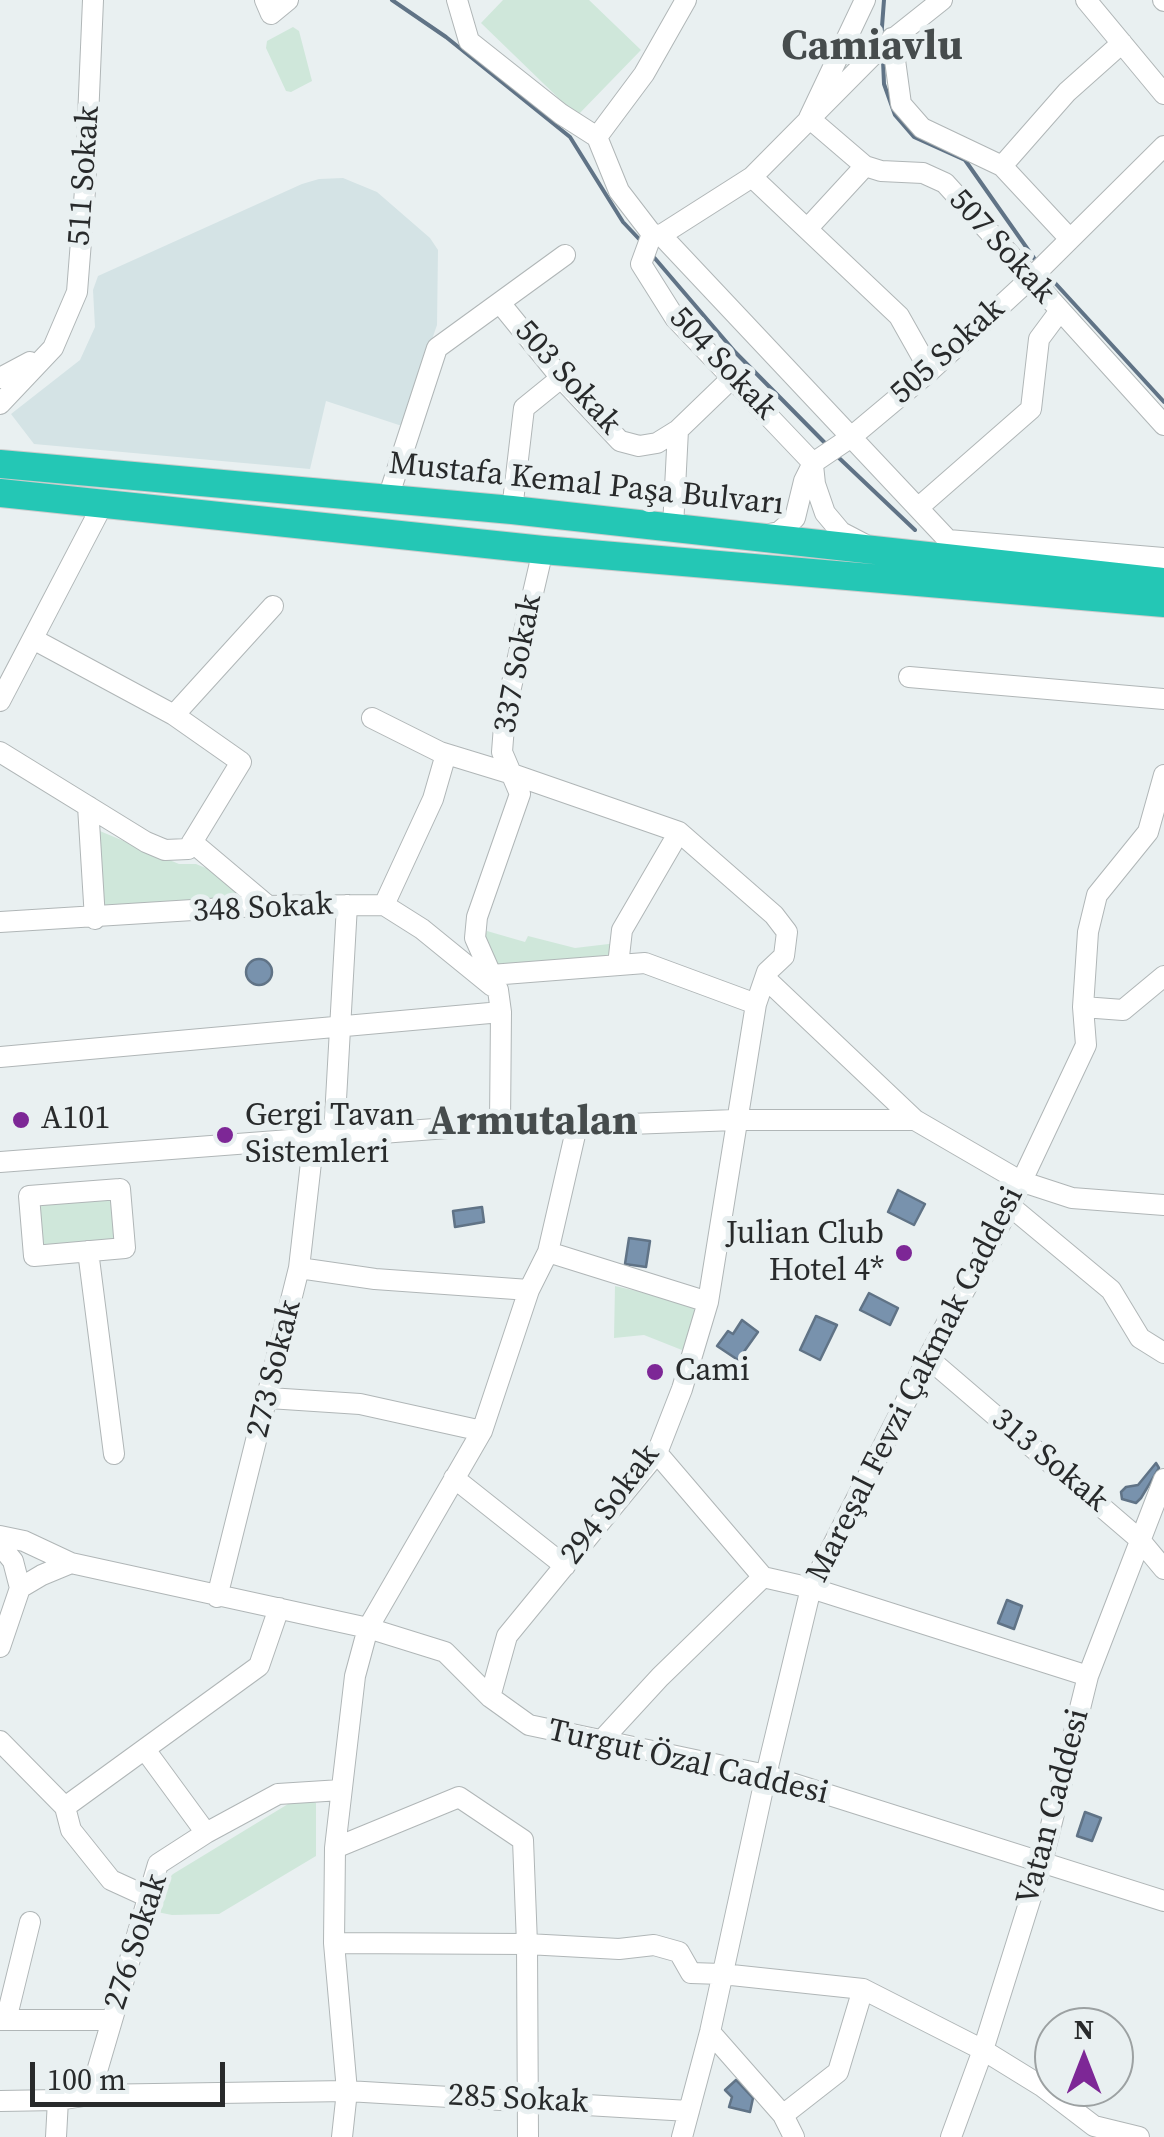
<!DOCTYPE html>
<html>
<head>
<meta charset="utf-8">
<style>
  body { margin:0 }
  #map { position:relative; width:1164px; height:2137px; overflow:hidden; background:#e9f0f1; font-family:"Source Serif 4",serif }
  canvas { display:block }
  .north { position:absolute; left:1034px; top:2007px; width:100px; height:100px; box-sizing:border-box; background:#e9f0f1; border:2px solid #9ca1a2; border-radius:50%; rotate:0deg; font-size:28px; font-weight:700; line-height:40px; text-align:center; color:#282a2b }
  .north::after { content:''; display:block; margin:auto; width:35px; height:45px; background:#7d2796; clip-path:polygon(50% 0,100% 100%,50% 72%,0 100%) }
  .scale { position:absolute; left:30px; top:2062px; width:195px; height:45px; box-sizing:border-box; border:5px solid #282a2b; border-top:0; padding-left:12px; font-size:30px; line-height:35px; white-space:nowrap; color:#282a2b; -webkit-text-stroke:8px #e9f0f1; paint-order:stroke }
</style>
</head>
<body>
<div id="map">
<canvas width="1164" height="2137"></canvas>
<div class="north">N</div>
<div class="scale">100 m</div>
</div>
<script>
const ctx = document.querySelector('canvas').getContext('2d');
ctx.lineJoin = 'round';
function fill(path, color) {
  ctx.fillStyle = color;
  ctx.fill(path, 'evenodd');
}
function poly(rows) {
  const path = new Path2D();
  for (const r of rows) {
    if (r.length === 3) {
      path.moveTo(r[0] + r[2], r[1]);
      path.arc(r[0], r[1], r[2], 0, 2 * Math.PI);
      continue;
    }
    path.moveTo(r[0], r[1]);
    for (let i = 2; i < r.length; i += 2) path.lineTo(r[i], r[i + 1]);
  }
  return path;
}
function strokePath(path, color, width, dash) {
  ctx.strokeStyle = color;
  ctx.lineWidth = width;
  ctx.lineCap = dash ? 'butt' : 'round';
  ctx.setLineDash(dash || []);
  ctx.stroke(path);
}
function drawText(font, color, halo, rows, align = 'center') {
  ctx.font = font + ' "Source Serif 4",serif';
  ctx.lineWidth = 10;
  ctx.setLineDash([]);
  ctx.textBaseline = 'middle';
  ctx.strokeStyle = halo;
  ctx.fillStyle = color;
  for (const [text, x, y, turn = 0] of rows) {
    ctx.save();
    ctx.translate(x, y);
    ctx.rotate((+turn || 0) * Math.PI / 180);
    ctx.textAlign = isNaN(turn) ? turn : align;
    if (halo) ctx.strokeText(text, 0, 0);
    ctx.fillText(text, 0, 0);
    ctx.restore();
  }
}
const built = poly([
  [343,178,377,192,430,238,438,250,437,325,402,426,326,401,310,469,34,444,11,414,80,360,95,327,93,290,98,276,302,184,319,179]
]);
const green = poly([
  [503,0,589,0,641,50,577,116,481,23],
  [293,27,299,31,312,81,291,92,286,91,266,48,267,41],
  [95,829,179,864,196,864,218,873,237,885,243,901,100,907],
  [487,931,525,942,528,936,575,948,617,943,616,963,501,970,482,943],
  [119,1191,124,1246,37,1254,32,1199],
  [615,1286,702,1306,687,1352,644,1335,614,1338],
  [308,1800,316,1803,316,1856,219,1914,172,1915,157,1912,164,1883,173,1874,293,1801]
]);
const water = poly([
  [259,972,13],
  [898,1190,925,1204,914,1225,888,1212,898,1190],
  [482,1207,484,1222,455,1227,453,1211,482,1207],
  [629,1238,650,1241,646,1267,625,1264,629,1238],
  [869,1293,898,1308,890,1325,860,1310,869,1293],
  [816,1316,837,1325,820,1360,800,1350,816,1316],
  [742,1320,758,1332,738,1360,717,1346,728,1331,733,1334,742,1320],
  [1156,1463,1159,1468,1141,1498,1136,1503,1122,1499,1121,1492,1126,1487,1138,1485,1156,1463],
  [1007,1600,1022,1606,1014,1629,998,1623,1007,1600],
  [1085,1812,1101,1818,1092,1841,1077,1836,1085,1812],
  [736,2080,753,2098,750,2112,729,2107,732,2097,725,2090,736,2080]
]);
const stream = poly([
  [392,0,446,37,570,137,623,222,640,240],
  [881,40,884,0],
  [883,60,884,84,895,115,914,137,965,160,1036,261],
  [652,255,735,352,825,443],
  [1045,272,1164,402],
  [838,457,915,530]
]);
const minor = poly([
  [265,0,271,14,288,0],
  [457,0,469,41,561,114,597,137,619,191,652,234],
  [865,0,809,118,865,166,881,171,923,173,945,183,1164,425],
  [1086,0,1164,94],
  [1163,0,1164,1],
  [892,38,901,104,922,128,1002,166,1070,239],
  [597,137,644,74,686,0],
  [1002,166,1067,92,1122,43],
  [752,177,899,316,930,371],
  [807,229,865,166],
  [652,234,661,235,752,177,874,54,942,0],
  [652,234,641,264,675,318,813,463],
  [661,235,948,540,1164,558],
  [500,303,561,378,620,441,639,446,657,443,678,430,733,377],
  [0,378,30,362],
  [0,404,53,348,77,292,85,190,93,0],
  [813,465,815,484,825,513,841,532,864,544],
  [387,501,437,348,565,255],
  [919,507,1031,409,1039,339,1059,312],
  [512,510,524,408,561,378],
  [673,527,678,430],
  [765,535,779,532,795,518,804,481,813,463,850,438,930,371,1031,278,1164,146],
  [909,677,1164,699],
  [0,701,104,502],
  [174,715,273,606],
  [372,718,440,752,512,774,679,832,774,915,787,932,784,956,767,972,756,1004,708,1302,682,1389,657,1453,507,1636,490,1697],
  [0,752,146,842,165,850,188,849,241,762,174,715,33,639],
  [88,806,95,919],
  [192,842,268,906],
  [384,905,433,799,446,754],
  [0,922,257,906,384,905,422,929,492,986],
  [618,965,622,930,679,832],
  [491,975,645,963,756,1004],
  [765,978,915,1120],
  [1083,1007,1123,1010,1164,976],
  [0,1057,501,1012],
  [500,1124,501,1012,498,990,475,938,477,917,520,794,502,752,505,713,543,550],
  [334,1135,347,905],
  [0,1162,500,1124,577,1126,735,1120,915,1120,1020,1181,1072,1198,1164,1205],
  [120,1189,125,1248,34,1256,29,1196,120,1189],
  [1010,1206,1111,1290,1140,1338,1164,1353],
  [88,1251,114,1454],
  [548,1252,708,1302],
  [299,1268,375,1279,529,1290],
  [928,1358,1139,1539,1164,1569],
  [269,1398,360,1404,482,1431],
  [657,1453,763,1577],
  [454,1478,565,1566],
  [0,1536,24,1541,71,1563,368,1628,445,1652,490,1697,529,1725,766,1775,1164,1901],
  [0,1545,13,1561,20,1588],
  [20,1588,42,1575,71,1563],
  [217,1597,299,1268,314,1136],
  [0,1647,20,1588],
  [602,1740,660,1677,763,1577,811,1588,1088,1676],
  [0,1741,65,1807,71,1830,111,1880,146,1896],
  [146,1751,206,1833],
  [65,1807,259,1666,279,1608],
  [335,1848,459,1797,523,1840,527,1944,619,1949,654,1945,679,1952,691,1973,722,1974,863,1989,983,2050,1043,2087,1094,2126,1139,2137],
  [334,1943,527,1944,528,2137],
  [0,2020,112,2020],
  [6,2020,30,1922],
  [710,2032,783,2115,794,2137],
  [90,2095,158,1864,206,1833,278,1794,341,1790],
  [0,2101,58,2100,90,2095,347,2091,689,2111],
  [783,2115,838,2072,863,1989],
  [56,2137,58,2100],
  [342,2137,347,2091,334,1943,335,1848,355,1676,368,1628,482,1431,529,1290,548,1252,577,1126],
  [682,2137,710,2032,766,1775,811,1588,928,1358,1010,1206,1086,1045,1083,1007,1088,932,1097,895,1148,832,1164,775],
  [951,2137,983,2050,1042,1862,1088,1676,1164,1479]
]);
const highway = poly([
  [0,464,512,510,1164,582],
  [0,493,543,550,1164,603]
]);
const markers = [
  [21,1120,10,"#7d2796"],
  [225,1135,10,"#7d2796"],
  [904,1253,10,"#7d2796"],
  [655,1372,10,"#7d2796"]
];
const streetNames = [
  ["511 Sokak",85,176,-86],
  ["507 Sokak",1001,247,48],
  ["505 Sokak",948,352,-42],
  ["504 Sokak",722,364,47],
  ["503 Sokak",567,378,48],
  ["Mustafa Kemal Paşa Bulvarı",586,485,6],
  ["337 Sokak",519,664,-79],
  ["348 Sokak",263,909,-3],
  ["273 Sokak",275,1369,-76],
  ["Mareşal Fevzi Çakmak Caddesi",916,1385,-63],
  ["313 Sokak",1049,1461,40],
  ["294 Sokak",611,1505,-53],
  ["Turgut Özal Caddesi",688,1763,13],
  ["Vatan Caddesi",1054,1807,-75],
  ["276 Sokak",137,1942,-72],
  ["285 Sokak",518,2100,3]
];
const poiNames = [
  ["Gergi Tavan",245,1117],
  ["Sistemleri",245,1154],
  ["A101",41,1120],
  ["Julian Club",884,1235,"right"],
  ["Hotel 4*",884,1272,"right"],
  ["Cami",675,1372]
];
const districtNames = [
  ["Camiavlu",872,48],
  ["Armutalan",533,1123]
];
fill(built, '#d4e3e5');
fill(green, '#cfe7da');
fill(water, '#7892ad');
strokePath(water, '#607386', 2.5);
strokePath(stream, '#607386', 4);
strokePath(minor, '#b0b6b7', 22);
strokePath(highway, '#cbcccc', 30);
strokePath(minor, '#fff', 20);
strokePath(highway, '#24c7b5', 28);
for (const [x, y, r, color] of markers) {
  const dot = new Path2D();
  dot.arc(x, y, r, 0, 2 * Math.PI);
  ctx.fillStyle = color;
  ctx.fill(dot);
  strokePath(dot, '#e9f0f1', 4);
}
drawText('32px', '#282a2b', '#e9f0f1', streetNames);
drawText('32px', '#282a2b', '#e9f0f1', poiNames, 'left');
drawText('bold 42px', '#464c4d', '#e9f0f1', districtNames);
</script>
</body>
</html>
